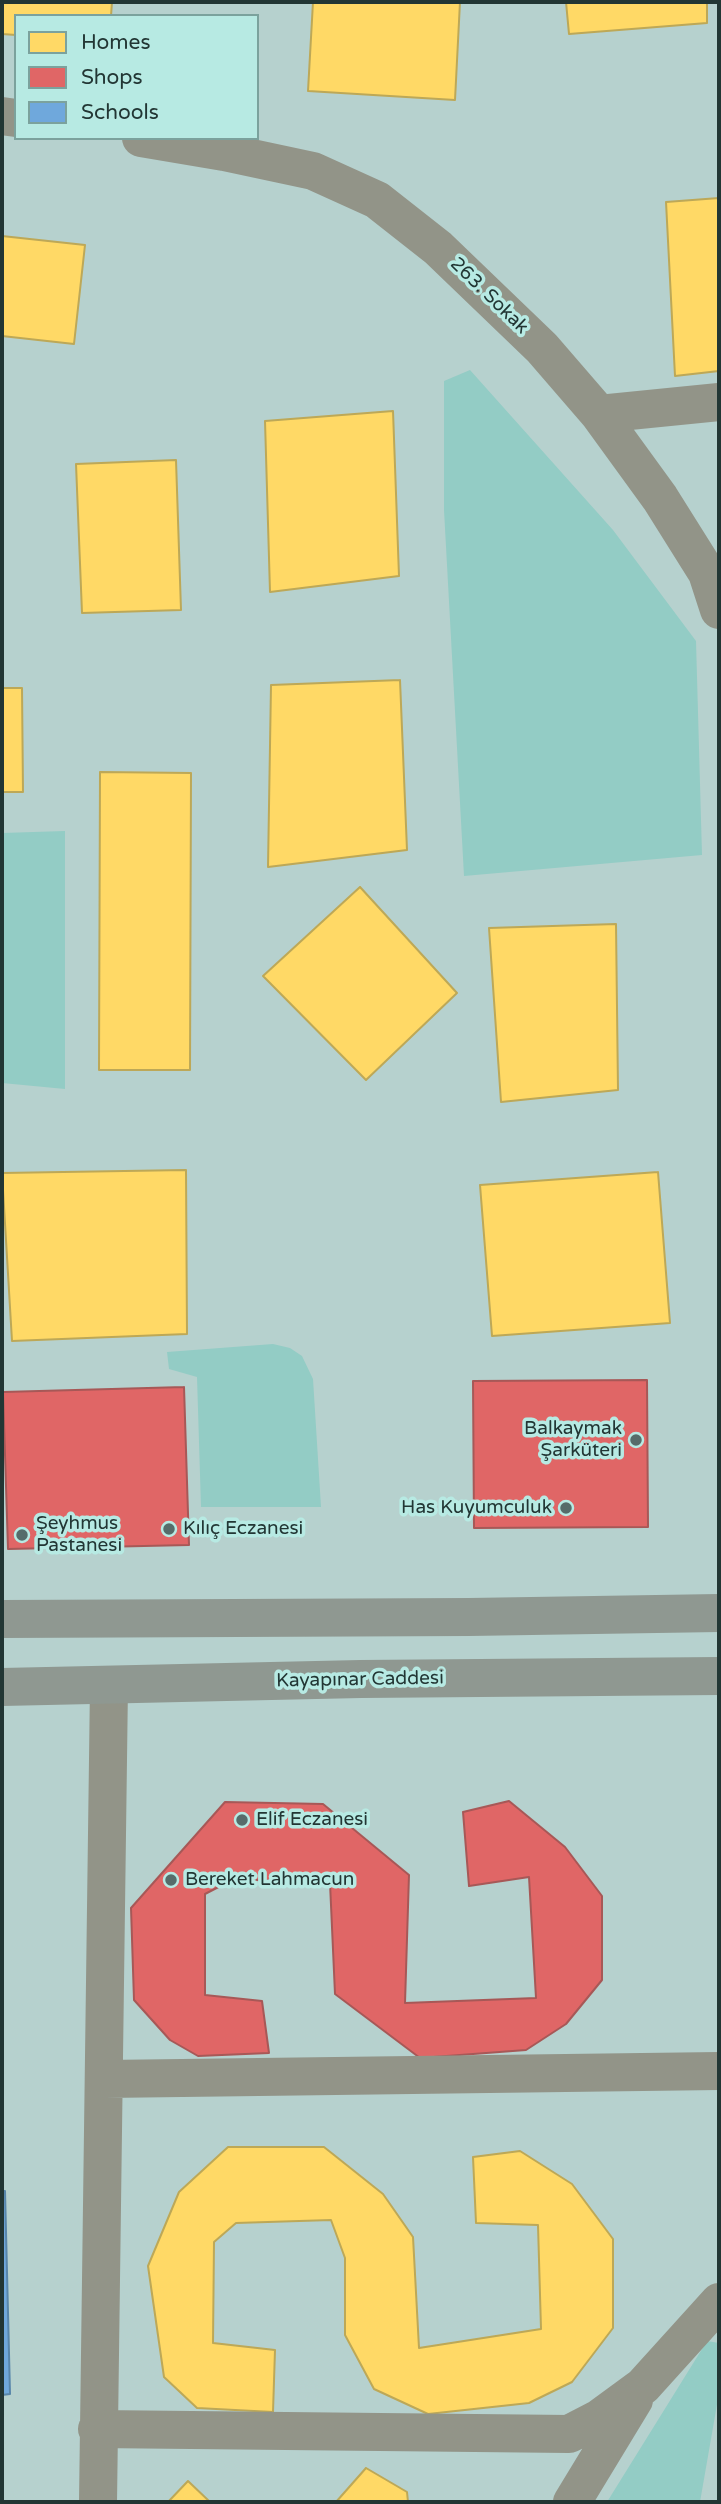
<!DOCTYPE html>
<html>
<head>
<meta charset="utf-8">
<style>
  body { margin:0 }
  #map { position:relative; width:721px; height:2504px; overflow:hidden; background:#b6d1ce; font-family:"Varela Round",sans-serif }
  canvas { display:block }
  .frame { position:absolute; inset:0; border:4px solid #223634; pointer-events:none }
  .legend { position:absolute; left:14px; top:14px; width:245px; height:126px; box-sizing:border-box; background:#b7eae3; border:2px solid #7ba29d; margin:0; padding:9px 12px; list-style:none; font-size:21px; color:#223634 }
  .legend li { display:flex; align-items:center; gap:14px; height:35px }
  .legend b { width:35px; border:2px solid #7ba29d }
</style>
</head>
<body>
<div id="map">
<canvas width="721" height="2504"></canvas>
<div class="frame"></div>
<ul class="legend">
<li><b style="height:19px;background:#ffd966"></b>Homes</li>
<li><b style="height:19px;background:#e06666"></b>Shops</li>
<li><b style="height:19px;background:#6fa8dc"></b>Schools</li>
</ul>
</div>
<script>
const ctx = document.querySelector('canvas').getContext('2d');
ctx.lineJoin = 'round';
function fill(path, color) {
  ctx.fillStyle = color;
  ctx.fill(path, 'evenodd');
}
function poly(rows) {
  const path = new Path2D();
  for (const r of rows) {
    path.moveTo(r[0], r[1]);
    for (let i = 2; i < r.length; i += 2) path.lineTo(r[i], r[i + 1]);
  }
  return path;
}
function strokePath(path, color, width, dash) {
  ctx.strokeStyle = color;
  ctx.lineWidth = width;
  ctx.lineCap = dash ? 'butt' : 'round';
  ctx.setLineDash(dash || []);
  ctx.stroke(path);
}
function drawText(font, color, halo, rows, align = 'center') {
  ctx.font = font + ' "Varela Round",sans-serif';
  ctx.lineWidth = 7;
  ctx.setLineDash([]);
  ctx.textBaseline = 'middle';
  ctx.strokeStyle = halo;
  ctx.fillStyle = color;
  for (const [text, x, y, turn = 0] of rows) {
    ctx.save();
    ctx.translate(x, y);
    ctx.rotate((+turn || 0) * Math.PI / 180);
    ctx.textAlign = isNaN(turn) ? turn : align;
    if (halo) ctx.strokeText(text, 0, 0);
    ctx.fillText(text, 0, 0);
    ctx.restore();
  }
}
const green = poly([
  [470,370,613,530,696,641,702,855,464,876,444,510,444,381],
  [65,831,65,1089,2,1083,2,833],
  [273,1344,290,1348,302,1356,313,1379,321,1507,201,1507,197,1377,169,1369,167,1352],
  [707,2341,719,2343,719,2393,700,2502,607,2502]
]);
const homes = poly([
  [2,2,112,2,111,16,16,16,16,35,2,34,2,2],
  [313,2,460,2,455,100,308,91,313,2],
  [566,2,707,2,707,23,569,34,566,2],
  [719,198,719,371,675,376,666,202,719,198],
  [2,236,85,245,74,344,2,336,2,236],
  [393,411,399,576,270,592,265,421,393,411],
  [176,460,181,610,82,613,76,464,176,460],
  [400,680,407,850,268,867,271,685,400,680],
  [2,688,22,688,23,792,2,792,2,688],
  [100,772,191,773,190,1070,99,1070,100,772],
  [360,887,457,993,366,1080,263,976,360,887],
  [616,924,618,1090,501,1102,489,928,616,924],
  [186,1170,187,1334,12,1341,2,1173,186,1170],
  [658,1172,670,1323,492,1336,480,1185,658,1172],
  [228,2147,324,2147,383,2194,413,2237,419,2348,541,2329,538,2225,476,2223,473,2157,520,2151,572,2184,613,2239,613,2328,572,2382,529,2403,428,2414,374,2389,345,2335,345,2258,331,2220,236,2223,214,2242,213,2343,275,2350,273,2412,197,2408,164,2377,148,2266,179,2192,228,2147],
  [366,2468,407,2492,408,2502,336,2502,366,2468],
  [188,2481,210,2502,168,2502,188,2481]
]);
const shops = poly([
  [647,1380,648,1527,474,1528,473,1381,647,1380],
  [184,1387,189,1545,8,1549,3,1392,184,1387],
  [509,1801,565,1847,602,1896,602,1980,566,2024,526,2050,420,2058,335,1994,330,1883,234,1879,205,1894,205,1995,262,2001,269,2053,198,2056,170,2040,134,2000,131,1908,225,1802,323,1804,409,1875,405,2003,536,1998,529,1877,469,1886,463,1812,509,1801]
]);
const schools = poly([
  [2,2191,5,2191,10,2394,2,2395,2,2191]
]);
const minor = poly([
  [2,116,16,118],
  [141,138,224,152,313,171,377,200,438,248,542,348,599,414,660,498,707,573,719,610],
  [599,414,719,402],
  [105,2079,719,2071],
  [97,2429,569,2434,598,2419,643,2386,719,2302],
  [98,2502,109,1685],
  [572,2502,634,2400]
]);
const major = poly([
  [2,1619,469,1617,719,1613],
  [2,1687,361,1679,719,1676]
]);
const markers = [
  [636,1440,7,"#566c6a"],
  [566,1508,7,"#566c6a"],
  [169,1529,7,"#566c6a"],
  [22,1535,7,"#566c6a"],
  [242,1820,7,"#566c6a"],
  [171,1880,7,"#566c6a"]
];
const streetNames = [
  ["263. Sokak",489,296,44],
  ["Kayapınar Caddesi",360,1680,-1]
];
const poiNames = [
  ["Balkaymak",622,1429,"right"],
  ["Şarküteri",622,1451,"right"],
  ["Has Kuyumculuk",552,1508,"right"],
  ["Şeyhmus",36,1524],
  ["Pastanesi",36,1546],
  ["Kılıç Eczanesi",183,1529],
  ["Elif Eczanesi",256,1820],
  ["Bereket Lahmacun",185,1880]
];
fill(green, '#93ccc5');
fill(homes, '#ffd966');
strokePath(homes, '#bda857', 2);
fill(shops, '#e06666');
strokePath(shops, '#a75857', 2);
fill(schools, '#6fa8dc');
strokePath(schools, '#5886aa', 2);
strokePath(minor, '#929488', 38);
strokePath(major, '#8f9891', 38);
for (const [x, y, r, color] of markers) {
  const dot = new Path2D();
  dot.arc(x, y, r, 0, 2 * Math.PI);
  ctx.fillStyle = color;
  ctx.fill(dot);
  strokePath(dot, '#b7eae3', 2.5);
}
drawText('19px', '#223634', '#b7eae3', streetNames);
drawText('19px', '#223634', '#b7eae3', poiNames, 'left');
</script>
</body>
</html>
